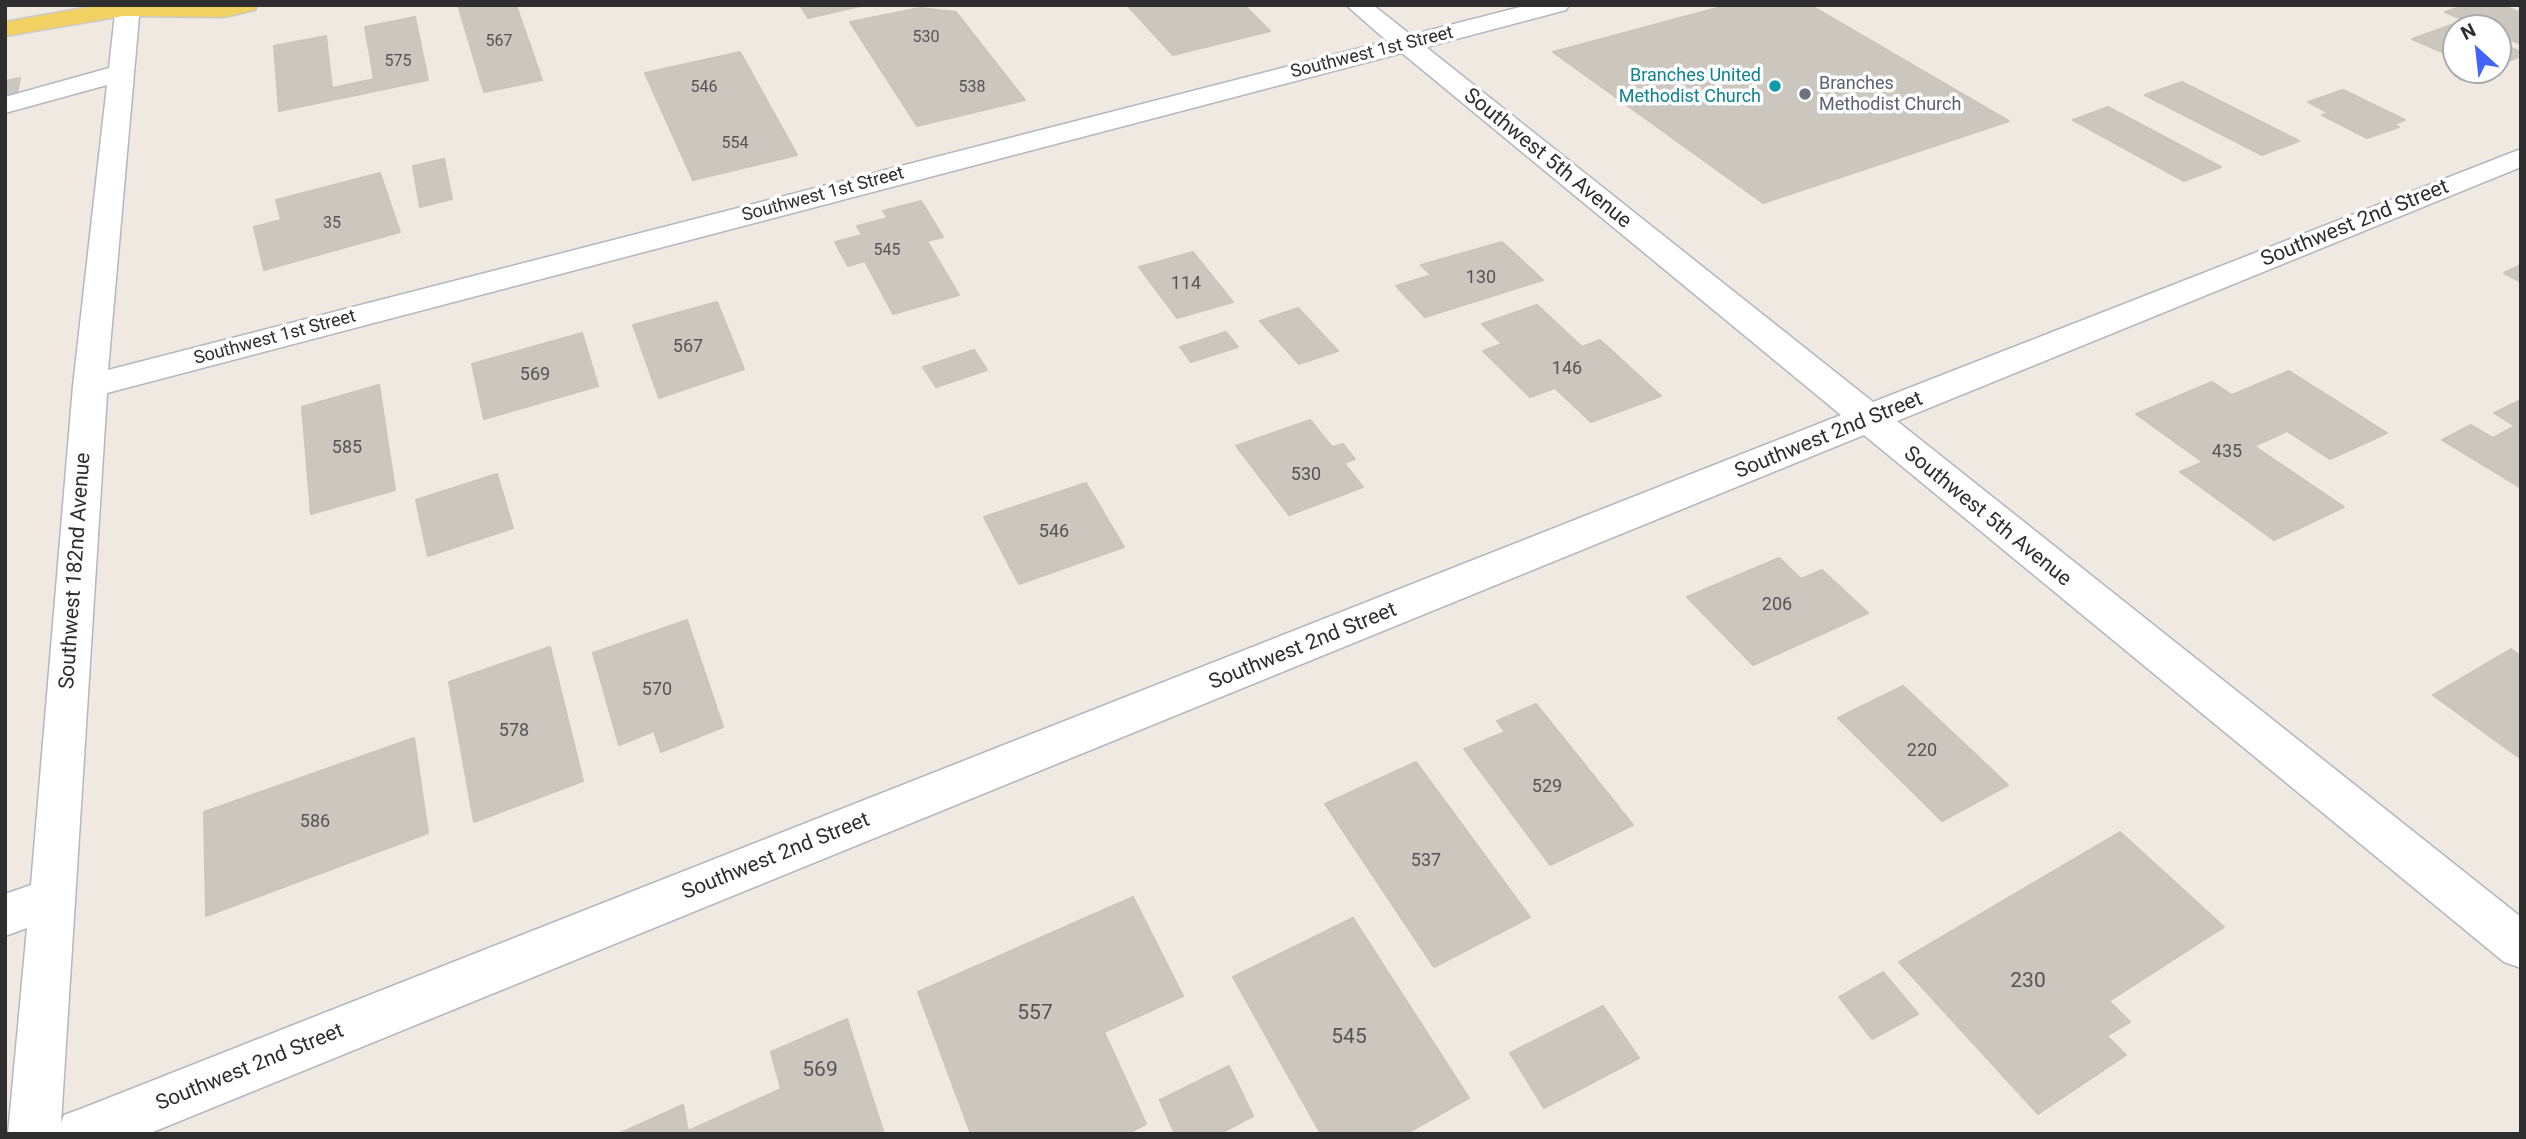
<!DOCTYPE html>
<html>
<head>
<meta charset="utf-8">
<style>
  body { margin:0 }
  #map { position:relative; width:2526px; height:1139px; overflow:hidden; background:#efe9e1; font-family:Roboto,sans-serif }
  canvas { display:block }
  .frame { position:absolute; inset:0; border:7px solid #2e2e2e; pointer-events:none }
  .north { position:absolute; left:2442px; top:14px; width:70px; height:70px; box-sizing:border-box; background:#fff; border:2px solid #ababab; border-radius:50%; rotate:333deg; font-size:19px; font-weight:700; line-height:28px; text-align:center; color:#2e2e2e }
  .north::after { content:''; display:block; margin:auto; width:24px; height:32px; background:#4264fb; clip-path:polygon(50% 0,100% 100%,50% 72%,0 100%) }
</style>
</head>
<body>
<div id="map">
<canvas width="2526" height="1139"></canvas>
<div class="frame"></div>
<div class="north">N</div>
</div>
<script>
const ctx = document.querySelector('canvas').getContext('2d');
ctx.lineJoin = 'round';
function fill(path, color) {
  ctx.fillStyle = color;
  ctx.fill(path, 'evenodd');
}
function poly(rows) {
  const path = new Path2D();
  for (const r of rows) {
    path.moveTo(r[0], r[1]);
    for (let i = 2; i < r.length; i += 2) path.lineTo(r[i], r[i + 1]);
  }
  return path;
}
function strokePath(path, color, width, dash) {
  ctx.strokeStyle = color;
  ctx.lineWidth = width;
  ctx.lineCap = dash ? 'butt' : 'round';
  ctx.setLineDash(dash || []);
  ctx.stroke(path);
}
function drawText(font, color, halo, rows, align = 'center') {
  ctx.font = font + ' Roboto,sans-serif';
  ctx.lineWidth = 7;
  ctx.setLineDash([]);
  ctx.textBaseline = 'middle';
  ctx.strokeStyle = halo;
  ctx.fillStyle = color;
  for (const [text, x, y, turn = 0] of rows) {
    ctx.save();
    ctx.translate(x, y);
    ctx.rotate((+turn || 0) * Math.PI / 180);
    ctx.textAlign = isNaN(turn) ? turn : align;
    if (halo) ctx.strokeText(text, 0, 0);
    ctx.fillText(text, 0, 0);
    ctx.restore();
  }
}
const building = poly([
  [458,5,516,5,542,80,484,92,458,5],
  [800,5,865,5,808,18,800,5],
  [1127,5,1244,5,1270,31,1173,55,1127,5],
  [1728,5,1810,5,2009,121,1763,203,1553,52,1728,5],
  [2466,5,2502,5,2521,13,2521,44,2498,35,2498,28,2483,28,2445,12,2466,5],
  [920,8,956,12,1025,100,917,126,850,22,920,8],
  [415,17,428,80,279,111,274,46,326,36,332,88,374,79,365,27,415,17],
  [2454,24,2464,28,2456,28,2456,58,2412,39,2454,24],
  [2498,42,2521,52,2521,56,2498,65,2498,42],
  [740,52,797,155,693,180,645,73,740,52],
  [20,78,16,98,5,100,5,81,20,78],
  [2182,82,2299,141,2262,155,2145,95,2182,82],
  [2343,90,2405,120,2394,124,2399,127,2367,138,2322,115,2329,113,2308,102,2343,90],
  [2108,107,2221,167,2184,181,2073,120,2108,107],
  [444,159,452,199,420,207,413,166,444,159],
  [380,173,400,232,264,270,254,227,281,220,276,200,380,173],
  [921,201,943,237,927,241,959,295,893,314,865,261,848,266,835,242,862,235,857,226,888,218,883,211,921,201],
  [1502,242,1543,280,1425,317,1396,286,1431,275,1421,265,1502,242],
  [1193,252,1233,302,1177,318,1139,267,1193,252],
  [2521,265,2521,282,2504,273,2521,265],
  [717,302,744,369,659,398,633,325,717,302],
  [1537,305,1582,347,1600,340,1661,396,1591,422,1555,388,1530,397,1483,351,1502,344,1482,324,1537,305],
  [1298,308,1338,351,1299,364,1260,321,1298,308],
  [1226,332,1238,347,1191,362,1180,347,1226,332],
  [582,333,598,386,484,419,472,364,582,333],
  [974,350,987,370,936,387,923,367,974,350],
  [2289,371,2387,433,2330,459,2287,431,2254,446,2344,507,2274,540,2180,472,2203,462,2136,414,2212,382,2232,395,2289,371],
  [379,385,395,490,311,514,302,407,379,385],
  [2521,400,2521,488,2442,440,2471,425,2493,438,2515,426,2494,413,2521,400],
  [1310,420,1332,447,1343,444,1355,459,1344,463,1363,487,1289,515,1236,446,1310,420],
  [497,474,513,528,428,556,416,500,497,474],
  [1086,483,1124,547,1019,584,984,517,1086,483],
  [1779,558,1801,579,1822,570,1868,613,1753,665,1687,597,1779,558],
  [687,620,723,727,661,752,654,731,619,745,593,653,687,620],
  [550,647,583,781,474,822,449,682,550,647],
  [2511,649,2521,656,2521,759,2433,695,2511,649],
  [1903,686,2008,785,1942,821,1838,718,1903,686],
  [1536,704,1633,825,1550,865,1464,749,1505,732,1497,721,1536,704],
  [414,738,428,833,206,916,204,812,414,738],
  [1416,762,1530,917,1434,967,1325,804,1416,762],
  [2120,832,2224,927,2109,1001,2130,1022,2107,1036,2126,1055,2038,1114,1899,962,2120,832],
  [1133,897,1183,996,1104,1032,1146,1124,1126,1134,971,1134,918,992,1133,897],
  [1353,918,1469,1098,1406,1134,1321,1134,1233,977,1353,918],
  [1883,972,1918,1014,1872,1039,1839,997,1883,972],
  [1603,1006,1639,1058,1544,1108,1510,1053,1603,1006],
  [847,1019,884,1134,618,1134,683,1105,688,1131,781,1089,771,1052,847,1019],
  [1229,1066,1253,1116,1219,1134,1175,1134,1160,1100,1229,1066]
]);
const minor = poly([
  [116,5,140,5,108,370,1387,41,1346,5,1373,5,1411,35,1528,5,1569,5,1566,10,1426,47,1873,402,2521,149,2521,167,1897,421,2521,917,2521,968,2504,962,1864,435,148,1134,8,1134,27,928,5,936,5,894,31,885,73,386,107,85,5,113,5,97,109,68,116,5],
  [1402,53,1841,415,83,1108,64,1115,61,1123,107,393,1402,53]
]);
const major = poly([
  [100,5,258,5,255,10,224,17,123,16,5,36,5,22,100,5]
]);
const markers = [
  [1775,86,7,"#0f9aa8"],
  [1805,94,7,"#6b7280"]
];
const farNumbernames = [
  ["530",926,38],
  ["567",499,42],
  ["575",398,62],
  ["546",704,88],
  ["538",972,88],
  ["554",735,144],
  ["35",332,224],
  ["545",887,251]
];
const farStreetnames = [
  ["Southwest 1st Street",1372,53,-14],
  ["Southwest 1st Street",823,195,-15],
  ["Southwest 1st Street",275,338,-15]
];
const farCulturenames = [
  ["Branches United",1761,76],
  ["Methodist Church",1761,97]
];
const farWorshipnames = [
  ["Branches",1819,84],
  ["Methodist Church",1819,105]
];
const numberNames = [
  ["130",1481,278],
  ["114",1186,284],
  ["567",688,347],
  ["146",1567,369],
  ["569",535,375],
  ["585",347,448],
  ["435",2227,452],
  ["530",1306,475],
  ["546",1054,532],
  ["206",1777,605],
  ["570",657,690],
  ["578",514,731],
  ["220",1922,751],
  ["529",1547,787],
  ["586",315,822],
  ["537",1426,861]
];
const streetNames = [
  ["Southwest 5th Avenue",1547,159,39],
  ["Southwest 2nd Street",2355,224,-22],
  ["Southwest 2nd Street",1829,436,-22],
  ["Southwest 5th Avenue",1987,517,39],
  ["Southwest 182nd Avenue",76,571,-86],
  ["Southwest 2nd Street",1303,647,-22],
  ["Southwest 2nd Street",776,857,-22],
  ["Southwest 2nd Street",250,1068,-22]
];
const nearNumbernames = [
  ["230",2028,982],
  ["557",1035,1014],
  ["545",1349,1038],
  ["569",820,1071]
];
fill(building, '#cbc7bf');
strokePath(building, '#cbc5ba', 2);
strokePath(minor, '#b4b7c1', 3);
strokePath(major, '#c9c9c9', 3);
fill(minor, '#fff');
fill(major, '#f2d163');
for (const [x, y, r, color] of markers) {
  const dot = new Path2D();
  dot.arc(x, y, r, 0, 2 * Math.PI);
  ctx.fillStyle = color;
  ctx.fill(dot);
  strokePath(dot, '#fff', 2.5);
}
drawText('16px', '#555452', null, farNumbernames);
drawText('18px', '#2e2e2e', '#fff', farStreetnames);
drawText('18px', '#0d838f', '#fff', farCulturenames, 'right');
drawText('18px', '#5b616d', '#fff', farWorshipnames, 'left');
drawText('18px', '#555452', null, numberNames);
drawText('21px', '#2e2e2e', '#fff', streetNames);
drawText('21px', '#555452', null, nearNumbernames);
</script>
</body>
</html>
